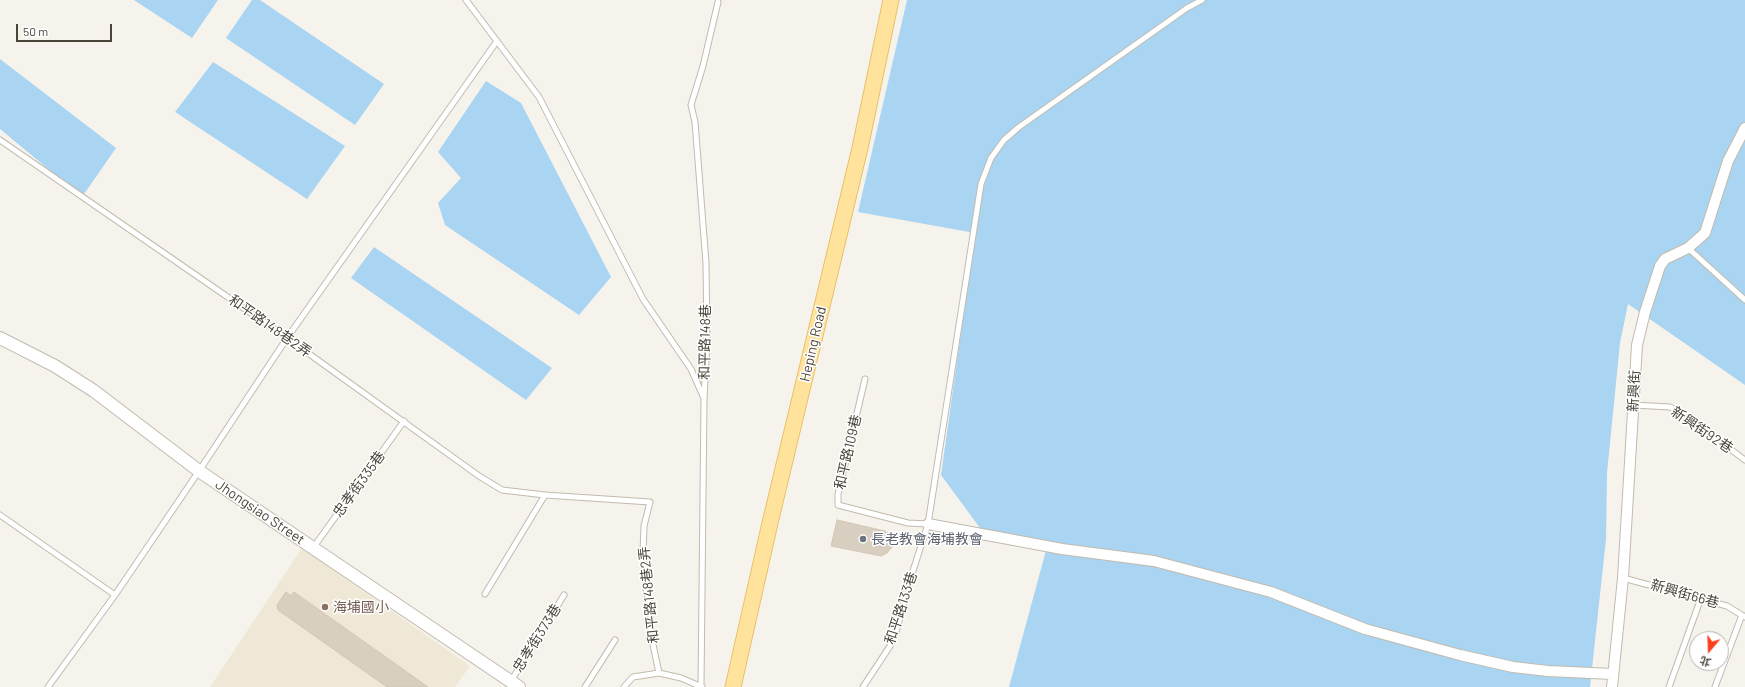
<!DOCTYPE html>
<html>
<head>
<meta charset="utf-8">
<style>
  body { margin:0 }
  #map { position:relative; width:1745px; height:687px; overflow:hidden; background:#f6f3ec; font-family:Barlow,"Noto Sans TC",sans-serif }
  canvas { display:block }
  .north { position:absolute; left:1689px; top:631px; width:40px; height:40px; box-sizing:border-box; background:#fff; border:1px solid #b7b4b0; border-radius:50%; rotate:199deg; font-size:11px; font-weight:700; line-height:16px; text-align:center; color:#4b4439 }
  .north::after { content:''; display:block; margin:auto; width:14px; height:18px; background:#fc3f1d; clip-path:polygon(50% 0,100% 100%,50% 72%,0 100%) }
  .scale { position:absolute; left:16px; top:24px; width:96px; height:18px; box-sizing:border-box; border:2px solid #4b4439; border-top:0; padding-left:5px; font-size:12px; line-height:14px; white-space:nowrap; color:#4b4439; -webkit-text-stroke:3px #fff; paint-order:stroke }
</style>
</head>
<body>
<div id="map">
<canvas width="1745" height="687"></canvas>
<div class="north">北</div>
<div class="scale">50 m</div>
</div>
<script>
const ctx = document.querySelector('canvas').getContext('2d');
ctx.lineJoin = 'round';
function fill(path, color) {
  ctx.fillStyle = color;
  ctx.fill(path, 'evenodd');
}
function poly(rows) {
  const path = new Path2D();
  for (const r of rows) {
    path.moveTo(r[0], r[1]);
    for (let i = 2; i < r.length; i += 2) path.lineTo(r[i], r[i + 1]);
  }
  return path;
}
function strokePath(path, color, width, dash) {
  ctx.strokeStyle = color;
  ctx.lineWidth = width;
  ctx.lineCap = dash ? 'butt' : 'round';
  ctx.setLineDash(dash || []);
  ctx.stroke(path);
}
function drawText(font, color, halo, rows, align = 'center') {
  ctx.font = font + ' Barlow,"Noto Sans TC",sans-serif';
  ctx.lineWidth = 3;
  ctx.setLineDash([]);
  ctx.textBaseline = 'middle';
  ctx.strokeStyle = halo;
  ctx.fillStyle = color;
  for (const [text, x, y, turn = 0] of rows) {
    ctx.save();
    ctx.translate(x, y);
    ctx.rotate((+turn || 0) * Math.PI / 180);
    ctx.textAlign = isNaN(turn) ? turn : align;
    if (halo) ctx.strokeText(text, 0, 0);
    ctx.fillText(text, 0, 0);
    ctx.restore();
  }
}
const education = poly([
  [302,548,470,666,455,687,210,687]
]);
const water = poly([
  [134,0,218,0,192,38],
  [252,0,260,0,384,84,355,125,226,38],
  [907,0,1745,0,1745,385,1628,304,1620,343,1607,473,1606,539,1590,687,1009,687,1048,543,980,528,941,475,975,233,858,212],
  [0,59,116,148,82,197,0,129],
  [213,62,345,146,307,199,175,112],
  [486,81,521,103,611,277,579,315,445,225,438,203,461,178,438,152],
  [374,247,552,368,526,400,351,278]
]);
const building = poly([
  [837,520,885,531,894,537,895,541,893,546,887,553,881,556,831,546,837,520],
  [286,592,291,596,294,592,428,687,387,687,278,610,277,605,286,592]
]);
const service = poly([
  [466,0,539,97,643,299,691,369,703,396],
  [0,140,287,338,479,476,502,490,545,495,650,502,644,526,643,553,646,589,650,606,651,635,659,673],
  [1688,248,1745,300],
  [865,379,838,494,838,505,908,523,928,524],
  [1633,405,1670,407,1690,419,1745,460],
  [0,515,115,595],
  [313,548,404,421],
  [1623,578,1727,606,1745,617],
  [485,594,545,495],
  [511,681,564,595],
  [48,687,115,595,199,471,287,338,497,41],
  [585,687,615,640],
  [624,687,633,677,659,673,681,678,702,687],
  [701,687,704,399,707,340,706,263,695,122,691,105,703,66,718,2],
  [863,687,890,646,896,632,911,577,928,524,981,184,991,158,1004,140,1019,127,1187,8,1202,0],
  [1669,687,1701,598],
  [1715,687,1742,615]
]);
const minor = poly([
  [928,524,1062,549,1154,561,1271,592,1365,629,1460,655,1513,667,1548,671,1613,674],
  [1612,687,1623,578,1637,345,1645,312,1660,266,1665,259,1688,248,1705,233,1728,161,1745,128]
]);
const tertiary = poly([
  [0,338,55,366,94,391,199,471,519,687]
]);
const primary = poly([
  [733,687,770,523,860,148,891,0]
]);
const markers = [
  [863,539,4,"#6b7280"],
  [325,607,4,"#8d6e63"]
];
const streetNames = [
  ["和平路148巷2弄",270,326,35],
  ["和平路148巷",705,342,-89],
  ["Heping Road",813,344,-77],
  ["新興街",1634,391,-87],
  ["新興街92巷",1702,430,34],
  ["和平路109巷",848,452,-77],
  ["忠孝街335巷",359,484,-54],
  ["Jhongsiao Street",260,512,34],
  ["新興街66巷",1685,594,16],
  ["和平路148巷2弄",649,595,-96],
  ["和平路133巷",901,608,-72],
  ["忠孝街373巷",537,638,-58]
];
const worshipNames = [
  ["長老教會海埔教會",871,539]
];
const educationNames = [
  ["海埔國小",333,607]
];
fill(education, '#efe8d6');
fill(water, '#a9d4f2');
fill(building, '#d8cfc1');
strokePath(building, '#d3c7b4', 1);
strokePath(service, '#c2bbae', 7);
strokePath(minor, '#c2bbae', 12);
strokePath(tertiary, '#c2bbae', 14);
strokePath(primary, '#e6c16a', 17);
strokePath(service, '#fff', 5);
strokePath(minor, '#fff', 10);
strokePath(tertiary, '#fff', 12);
strokePath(primary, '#ffe39c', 15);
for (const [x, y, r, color] of markers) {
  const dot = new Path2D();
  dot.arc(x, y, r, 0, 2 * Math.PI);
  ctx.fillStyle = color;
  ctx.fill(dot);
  strokePath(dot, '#fff', 1.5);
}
drawText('14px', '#4b4439', '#fff', streetNames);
drawText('14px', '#5b616d', '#fff', worshipNames, 'left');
drawText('14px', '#785e54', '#fff', educationNames, 'left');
</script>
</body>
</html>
